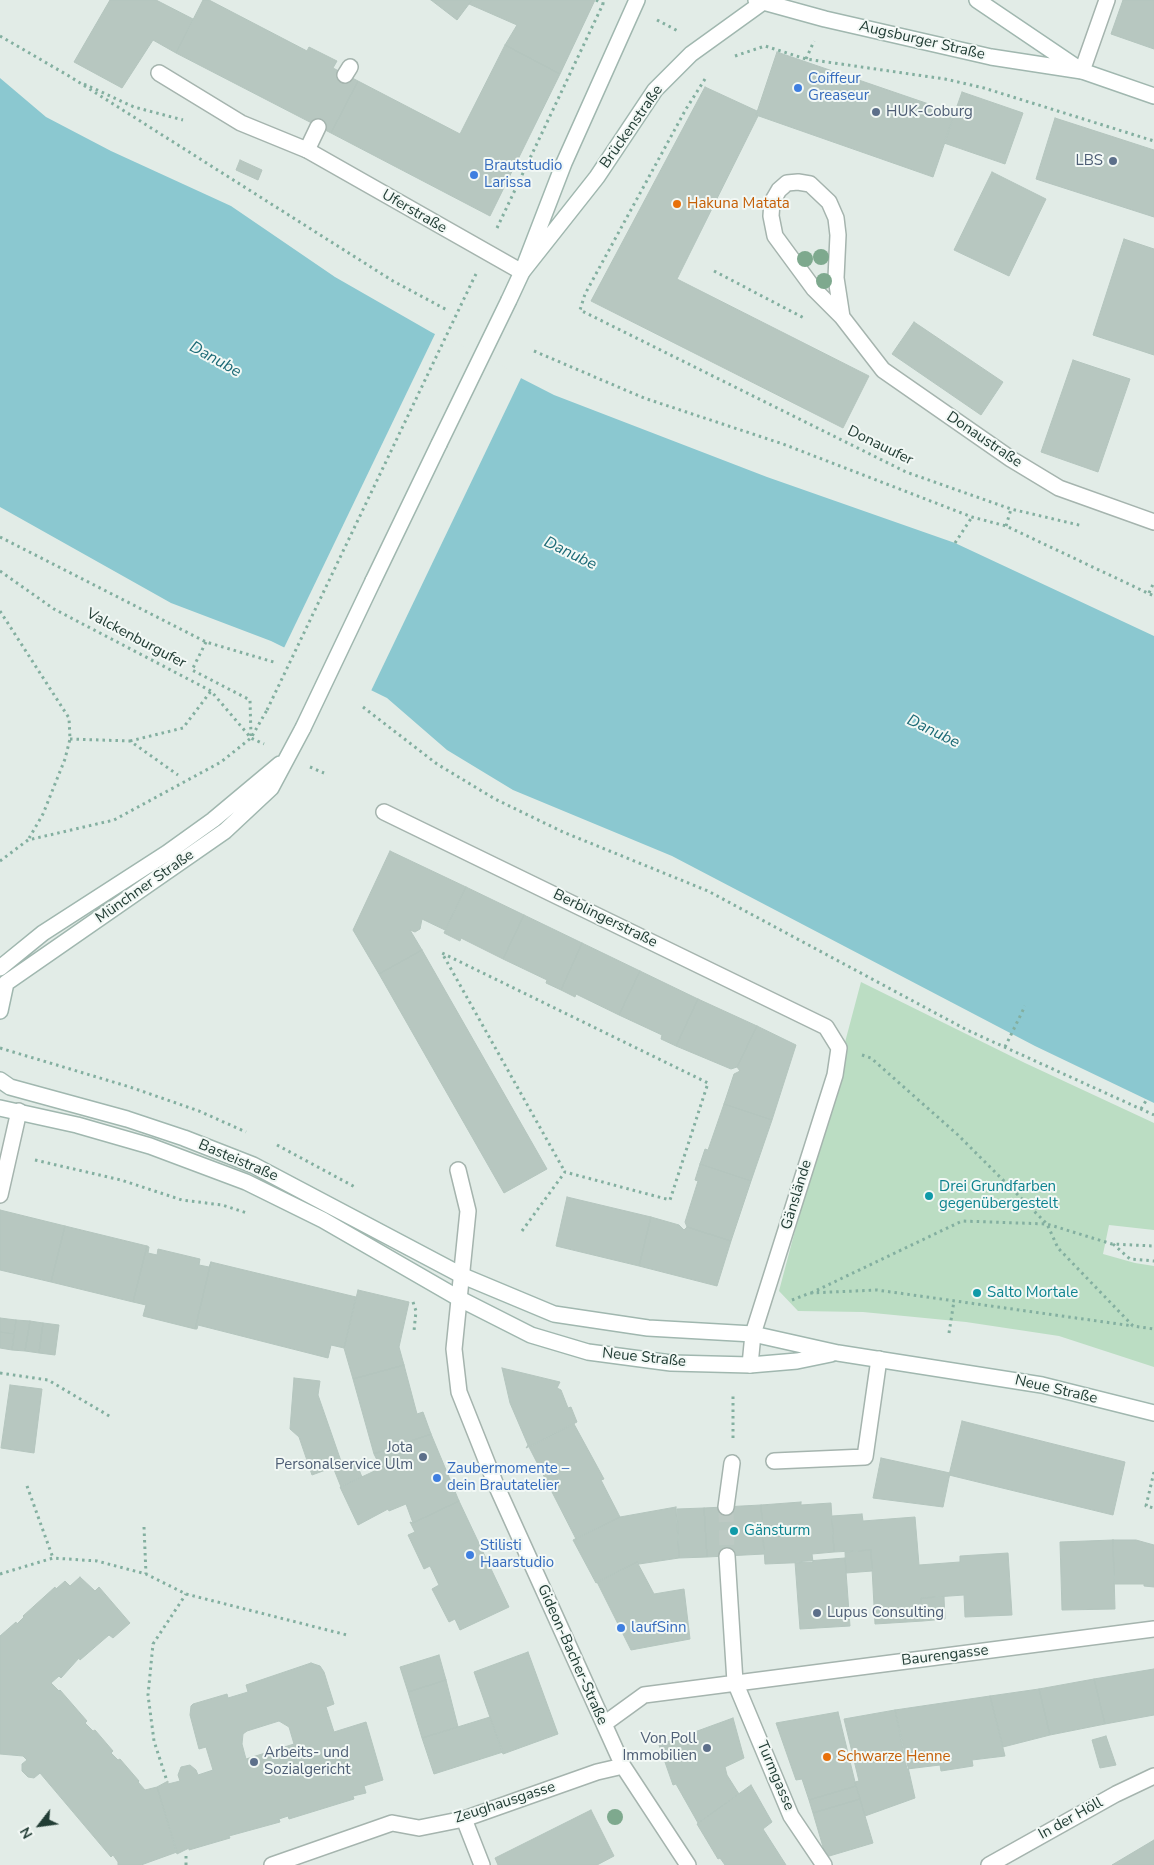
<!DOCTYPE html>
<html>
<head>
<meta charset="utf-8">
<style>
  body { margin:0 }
  #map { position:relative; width:1154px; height:1865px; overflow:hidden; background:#e2ece7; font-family:"Nunito Sans",sans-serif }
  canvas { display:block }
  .north { position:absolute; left:15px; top:1800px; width:50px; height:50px; -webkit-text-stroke:4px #f2f8f5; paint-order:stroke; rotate:240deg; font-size:14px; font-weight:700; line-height:20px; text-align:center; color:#223d35 }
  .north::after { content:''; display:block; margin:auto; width:18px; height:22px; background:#223d35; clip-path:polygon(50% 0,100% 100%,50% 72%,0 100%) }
</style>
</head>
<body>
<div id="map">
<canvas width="1154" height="1865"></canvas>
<div class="north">N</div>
</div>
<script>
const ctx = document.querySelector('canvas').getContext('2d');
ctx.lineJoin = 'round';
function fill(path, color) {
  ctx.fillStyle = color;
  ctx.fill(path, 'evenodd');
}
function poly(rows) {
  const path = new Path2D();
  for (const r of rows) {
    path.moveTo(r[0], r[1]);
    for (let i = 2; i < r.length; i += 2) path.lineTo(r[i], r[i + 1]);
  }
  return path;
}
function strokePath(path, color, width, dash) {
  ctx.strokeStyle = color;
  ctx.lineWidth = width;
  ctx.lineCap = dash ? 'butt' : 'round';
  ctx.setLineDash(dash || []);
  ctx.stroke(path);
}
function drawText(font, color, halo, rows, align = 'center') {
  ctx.font = font + ' "Nunito Sans",sans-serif';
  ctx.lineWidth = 4;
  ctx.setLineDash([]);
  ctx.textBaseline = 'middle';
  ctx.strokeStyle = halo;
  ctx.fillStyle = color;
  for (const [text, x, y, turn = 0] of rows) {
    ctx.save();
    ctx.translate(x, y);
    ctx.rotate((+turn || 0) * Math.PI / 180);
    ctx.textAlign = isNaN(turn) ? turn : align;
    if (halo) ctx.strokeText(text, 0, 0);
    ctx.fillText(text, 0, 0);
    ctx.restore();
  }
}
const green = poly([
  [861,982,1025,1063,1154,1123,1154,1230,1109,1225,1103,1254,1135,1263,1154,1266,1154,1367,1059,1336,966,1322,863,1312,798,1311,779,1291]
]);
const water = poly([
  [0,78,46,117,111,151,231,206,335,277,431,332,554,395,767,477,955,543,1154,636,1154,1103,1035,1046,672,856,513,790,447,750,387,698,271,641,171,603,0,507]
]);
const pier = poly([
  [436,332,522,376,370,693,283,650]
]);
const building = poly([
  [110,0,156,0,193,19,176,53,153,40,122,88,74,62,110,0],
  [203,0,209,0,307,51,309,47,337,61,333,68,358,81,331,133,176,53,203,0],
  [431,0,472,0,457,20,431,0],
  [472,0,595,0,560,74,505,45,517,25,469,4,472,0],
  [1123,0,1154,0,1154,49,1111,34,1123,0],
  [505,45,560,74,490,216,331,133,358,81,460,134,505,45],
  [777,52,955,113,933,177,756,115,777,52],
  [705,87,757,111,756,115,758,116,677,279,869,376,843,428,591,301,705,87],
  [962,92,1023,113,1005,164,944,143,962,92],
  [1055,118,1154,150,1154,217,1036,179,1055,118],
  [240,160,262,170,258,180,236,170,240,160],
  [992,172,1046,199,1009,276,954,250,992,172],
  [1124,239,1154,249,1154,355,1093,335,1124,239],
  [914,322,1003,382,981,415,892,354,914,322],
  [1073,360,1130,379,1098,472,1041,452,1073,360],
  [390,851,466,887,445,930,422,919,420,929,415,932,410,930,422,950,379,974,353,930,390,851],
  [466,887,524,915,503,959,461,938,460,941,444,933,466,887],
  [524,915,582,943,561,990,546,983,547,980,503,959,524,915],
  [582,943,640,971,619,1015,576,994,575,997,561,990,582,943],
  [422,950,547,1169,504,1193,379,974,422,950],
  [640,971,698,999,676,1046,661,1039,662,1035,619,1015,640,971],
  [698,999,757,1026,737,1067,731,1069,676,1046,698,999],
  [757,1026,796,1045,772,1120,724,1104,734,1074,740,1071,737,1067,757,1026],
  [724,1104,772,1120,751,1181,700,1164,705,1149,708,1150,724,1104],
  [700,1164,751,1181,731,1241,687,1227,685,1222,698,1181,695,1180,700,1164],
  [567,1197,651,1217,639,1266,556,1246,567,1197],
  [0,1210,65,1226,51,1282,0,1270,0,1210],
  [651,1217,679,1225,684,1230,687,1227,731,1241,717,1286,639,1266,651,1217],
  [65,1226,147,1246,133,1302,51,1282,65,1226],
  [147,1246,149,1247,148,1253,157,1255,158,1249,200,1259,199,1265,209,1267,211,1262,195,1329,143,1316,146,1305,133,1302,147,1246],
  [211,1262,356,1297,344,1348,331,1345,328,1358,198,1325,197,1329,195,1329,211,1262],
  [358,1290,409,1302,399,1347,404,1365,353,1379,344,1348,358,1290],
  [0,1318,16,1320,14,1334,0,1332,0,1318],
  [16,1320,30,1321,25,1351,12,1350,16,1320],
  [30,1321,43,1323,39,1353,25,1351,30,1321],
  [43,1323,59,1325,55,1355,39,1353,43,1323],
  [0,1332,14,1334,12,1350,0,1348,0,1332],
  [404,1365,417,1414,423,1412,431,1434,374,1454,353,1379,404,1365],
  [502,1368,560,1382,557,1388,561,1390,568,1408,571,1407,577,1422,526,1448,528,1445,510,1403,502,1368],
  [294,1378,320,1381,318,1395,342,1464,312,1475,299,1437,290,1429,294,1378],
  [10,1385,42,1389,34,1453,1,1448,10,1385],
  [962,1421,1125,1462,1113,1515,949,1475,962,1421],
  [574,1424,604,1479,601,1480,620,1517,576,1539,529,1447,574,1424],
  [431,1434,459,1501,413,1523,406,1504,389,1511,388,1509,358,1525,340,1487,381,1468,374,1454,431,1434],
  [881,1458,950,1473,943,1507,873,1498,881,1458],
  [355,1460,362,1477,341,1487,333,1467,355,1460],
  [459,1501,509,1607,460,1630,455,1619,449,1622,432,1589,439,1585,430,1566,424,1569,408,1535,415,1532,410,1522,413,1523,459,1501],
  [801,1502,801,1505,831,1503,834,1552,812,1554,813,1562,765,1564,761,1505,801,1502],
  [761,1505,764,1554,707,1557,704,1508,761,1505],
  [676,1507,679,1558,639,1564,637,1562,596,1583,573,1540,620,1517,676,1507],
  [704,1508,707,1557,679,1558,677,1509,704,1508],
  [862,1514,863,1521,915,1517,919,1565,960,1562,960,1556,1008,1553,1012,1615,965,1617,964,1595,921,1598,923,1621,875,1624,871,1550,834,1552,832,1516,862,1514],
  [1113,1540,1115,1609,1062,1610,1060,1542,1113,1540],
  [1113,1540,1136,1540,1154,1545,1154,1587,1144,1586,1144,1584,1114,1584,1113,1540],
  [871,1550,872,1571,846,1573,845,1552,871,1550],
  [845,1558,850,1626,800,1629,795,1562,845,1558],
  [637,1562,654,1594,684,1589,690,1639,631,1650,597,1582,637,1562],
  [80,1577,95,1591,99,1587,130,1623,113,1638,109,1635,80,1660,79,1658,61,1678,59,1676,51,1683,59,1691,60,1690,87,1721,85,1723,93,1731,95,1730,113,1751,111,1753,118,1760,120,1759,139,1781,138,1782,145,1790,157,1787,177,1852,141,1865,118,1865,118,1862,113,1855,111,1857,40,1773,34,1778,28,1777,22,1771,22,1764,27,1760,23,1756,0,1754,0,1636,16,1622,17,1624,24,1617,23,1616,55,1587,56,1589,65,1581,70,1586,80,1577],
  [944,1597,945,1619,923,1621,921,1598,944,1597],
  [528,1652,558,1734,503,1754,474,1672,528,1652],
  [439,1655,446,1680,408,1692,400,1667,439,1655],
  [311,1663,320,1666,324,1672,334,1704,326,1707,334,1732,366,1722,383,1780,364,1786,366,1793,353,1796,354,1799,289,1819,288,1816,279,1819,280,1822,229,1836,230,1838,189,1850,189,1848,177,1854,157,1787,168,1781,168,1784,180,1781,178,1775,181,1767,190,1765,196,1770,198,1775,213,1770,206,1747,199,1749,190,1715,191,1706,193,1704,227,1694,228,1698,248,1692,246,1685,311,1663],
  [279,1721,289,1727,294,1744,246,1759,242,1744,243,1734,247,1731,279,1721],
  [1154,1669,1154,1715,1105,1724,1094,1679,1154,1669],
  [1094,1679,1105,1724,1050,1735,1039,1689,1094,1679],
  [446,1680,458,1727,422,1738,408,1692,446,1680],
  [1039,1689,1050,1735,1003,1747,990,1696,1039,1689],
  [990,1696,1005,1756,972,1760,973,1766,941,1771,940,1765,907,1769,895,1710,990,1696],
  [895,1710,915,1798,865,1816,855,1782,859,1781,844,1719,895,1710],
  [838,1712,856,1786,809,1800,802,1779,796,1780,776,1723,838,1712],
  [490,1717,503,1752,434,1774,422,1738,490,1717],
  [733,1718,744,1758,725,1767,727,1775,739,1794,698,1823,676,1784,673,1785,659,1745,733,1718],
  [1106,1736,1116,1765,1100,1768,1092,1740,1106,1736],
  [751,1785,772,1822,763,1829,786,1865,725,1865,720,1858,718,1859,697,1824,751,1785],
  [856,1786,860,1799,813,1813,809,1800,856,1786],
  [860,1799,873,1843,826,1857,813,1813,860,1799],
  [591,1810,614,1856,597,1865,498,1865,495,1858,591,1810],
  [1154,1840,1154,1865,1112,1865,1154,1840]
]);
const streetTunnel = poly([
  [726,1507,727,1556]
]);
const path = poly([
  [596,0,603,4],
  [657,20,678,31],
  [0,36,69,76,393,281,447,310],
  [735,56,765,46,806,59,945,79,984,88,1154,141],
  [806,59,814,41],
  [705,79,686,109,585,294,580,310,906,472,1011,509,1083,526],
  [84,84,134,107,183,120],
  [497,228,603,4,603,0],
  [714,271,804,318],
  [472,282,476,274],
  [534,351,644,398,783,444,972,517,1006,526,1154,596],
  [1006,526,1011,509],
  [0,537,206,642,277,663],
  [955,543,972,517],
  [0,571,54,609,211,691,251,738,264,744],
  [1149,593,1154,582],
  [0,611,69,718,70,739,65,759,43,814,28,840],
  [206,642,192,670,250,700,251,736],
  [363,707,437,764,495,799,563,832,708,891,967,1030,1154,1115],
  [70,739,130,741,178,775],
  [130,741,183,728,211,691],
  [310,767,324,773],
  [0,861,28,840,114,820,221,762,251,738,267,710],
  [1005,1047,1025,1006],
  [0,1048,130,1087,199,1111,246,1132],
  [862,1055,871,1058,958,1135,1047,1224,1058,1248,1133,1326,1154,1329],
  [1141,1109,1147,1099],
  [277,1145,355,1187],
  [35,1160,121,1180,182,1200,222,1205,247,1213],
  [522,1231,565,1172,670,1200,708,1083,442,953,565,1172],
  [1113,1244,1130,1259,1154,1261],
  [811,1293,962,1221,1047,1224,1112,1244,1154,1246],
  [792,1300,810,1293,877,1290,1133,1326],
  [413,1302,416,1311,414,1331],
  [949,1333,954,1301],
  [0,1373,48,1380,111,1417],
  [733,1438,733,1394],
  [1154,1472,1146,1506,1154,1508],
  [27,1486,53,1558],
  [144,1527,146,1574],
  [0,1574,53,1558,97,1561,146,1574,186,1594,347,1635],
  [166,1778,154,1741,148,1695,153,1644,186,1594],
  [186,1865,186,1853]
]);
const lane = poly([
  [1082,71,1107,0],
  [345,75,350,67],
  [307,150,318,127],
  [0,1195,19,1111],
  [774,1461,865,1457,879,1359]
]);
const street = poly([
  [159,73,241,123,307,150,522,272],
  [842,317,836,278,838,235,836,218,829,202,810,184,798,182,787,183,779,190,772,202,771,216,775,236,814,289,842,317,883,370,1011,459,1059,488,1154,522],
  [384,812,826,1027,839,1048,835,1075,753,1334,750,1365],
  [458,1170,468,1211,454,1349,459,1392,496,1485,623,1766,688,1865],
  [726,1507,732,1463],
  [727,1556,735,1682,791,1816,824,1865],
  [604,1724,644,1695,1154,1629],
  [464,1819,482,1865],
  [272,1865,392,1823,419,1828,464,1819,597,1772,623,1766],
  [989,1865,1116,1794,1154,1776]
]);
const secondary = poly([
  [756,0,825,19,991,57,1082,71,1154,96],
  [977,0,1079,69],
  [522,272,597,177,655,90,691,54,766,0],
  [509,300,522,272,564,163,637,0],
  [373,581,439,444],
  [0,968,43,933,167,853,213,820,280,764],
  [0,1011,6,983,225,831,271,788,303,728],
  [0,1080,10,1087,127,1119,184,1138,253,1165,463,1276,554,1314,648,1328,753,1334,838,1353,1042,1385,1154,1413],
  [0,1108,77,1125,150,1146,246,1182,323,1220,460,1299,531,1335,588,1352,671,1363,750,1365,797,1361,831,1354]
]);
const pathBridge = poly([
  [267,710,472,282]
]);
const secondaryBridge = poly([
  [439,444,509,300],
  [303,728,373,581]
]);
const trees = [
  [821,257],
  [805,259],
  [824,281],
  [615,1817]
];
const markers = [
  [798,88,5,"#3f7fe0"],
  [876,112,5,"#5c6f8a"],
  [1113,161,5,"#5c6f8a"],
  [474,175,5,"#3f7fe0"],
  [677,204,5,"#e8710a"],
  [929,1196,5,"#0f9aa8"],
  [977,1293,5,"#0f9aa8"],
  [423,1457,5,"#5c6f8a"],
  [437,1478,5,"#3f7fe0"],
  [734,1531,5,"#0f9aa8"],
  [470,1555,5,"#3f7fe0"],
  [817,1613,5,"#5c6f8a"],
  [621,1628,5,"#3f7fe0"],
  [707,1748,5,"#5c6f8a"],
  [827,1757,5,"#e8710a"],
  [254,1762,5,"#5c6f8a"]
];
const streetNames = [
  ["Augsburger Straße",922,41,13],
  ["Brückenstraße",632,127,-55],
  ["Uferstraße",414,212,30],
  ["Donaustraße",984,440,34],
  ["Donauufer",880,446,26],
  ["Valckenburgufer",136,639,28],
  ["Münchner Straße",145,887,-35],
  ["Berblingerstraße",605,919,26],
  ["Basteistraße",238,1161,23],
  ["Gänslände",797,1195,-73],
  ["Neue Straße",644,1358,6],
  ["Neue Straße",1056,1390,13],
  ["Gideon-Bacher-Straße",572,1655,66],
  ["Baurengasse",945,1656,-7],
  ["Turmgasse",775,1776,67],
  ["Zeughausgasse",505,1803,-18],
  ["In der Höll",1071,1819,-29]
];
const shopNames = [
  ["Coiffeur",808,79],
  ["Greaseur",808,96],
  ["Brautstudio",484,166],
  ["Larissa",484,183],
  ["Zaubermomente –",447,1469],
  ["dein Brautatelier",447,1486],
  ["Stilisti",480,1546],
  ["Haarstudio",480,1563],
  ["laufSinn",631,1628]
];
const serviceNames = [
  ["HUK-Coburg",886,112],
  ["LBS",1103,161,"right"],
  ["Jota",413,1448,"right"],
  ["Personalservice Ulm",413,1465,"right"],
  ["Lupus Consulting",827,1613],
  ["Von Poll",697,1739,"right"],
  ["Immobilien",697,1756,"right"],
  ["Arbeits- und",264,1753],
  ["Sozialgericht",264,1770]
];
const foodNames = [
  ["Hakuna Matata",687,204],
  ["Schwarze Henne",837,1757]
];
const cultureNames = [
  ["Drei Grundfarben",939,1187],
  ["gegenübergestelt",939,1204],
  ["Salto Mortale",987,1293],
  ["Gänsturm",744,1531]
];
const waterNames = [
  ["Danube",215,360,29],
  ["Danube",570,554,26],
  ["Danube",933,732,26]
];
fill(green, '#bbddc3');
fill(water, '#8bc8d0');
fill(pier, '#e2ece7');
fill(building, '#b7c7c0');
strokePath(building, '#b4c5be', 1);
strokePath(streetTunnel, '#bcc9c3', 15, [15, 8]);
strokePath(lane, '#a5b4ae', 18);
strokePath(street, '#a5b4ae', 18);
strokePath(secondary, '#a0b7af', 18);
strokePath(path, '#83afa0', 3, [2.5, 4]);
strokePath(lane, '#fff', 15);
strokePath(street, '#fff', 15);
strokePath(secondary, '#fff', 15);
strokePath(secondaryBridge, '#a0b7af', 18, []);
strokePath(pathBridge, '#83afa0', 3, [2.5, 4]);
strokePath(secondaryBridge, '#fff', 15);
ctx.fillStyle = '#7ea98e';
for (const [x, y] of trees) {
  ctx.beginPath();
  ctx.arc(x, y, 8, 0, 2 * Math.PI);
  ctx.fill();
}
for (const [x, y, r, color] of markers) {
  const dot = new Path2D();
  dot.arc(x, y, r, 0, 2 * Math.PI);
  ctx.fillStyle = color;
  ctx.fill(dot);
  strokePath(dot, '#f2f8f5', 2);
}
drawText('15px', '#223d35', '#f2f8f5', streetNames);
drawText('15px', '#366cbe', '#f2f8f5', shopNames, 'left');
drawText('15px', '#4e5e75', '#f2f8f5', serviceNames, 'left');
drawText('15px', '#c56008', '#f2f8f5', foodNames, 'left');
drawText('15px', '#0d838f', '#f2f8f5', cultureNames, 'left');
drawText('italic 16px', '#1d6b77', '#f2f8f5', waterNames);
</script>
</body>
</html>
